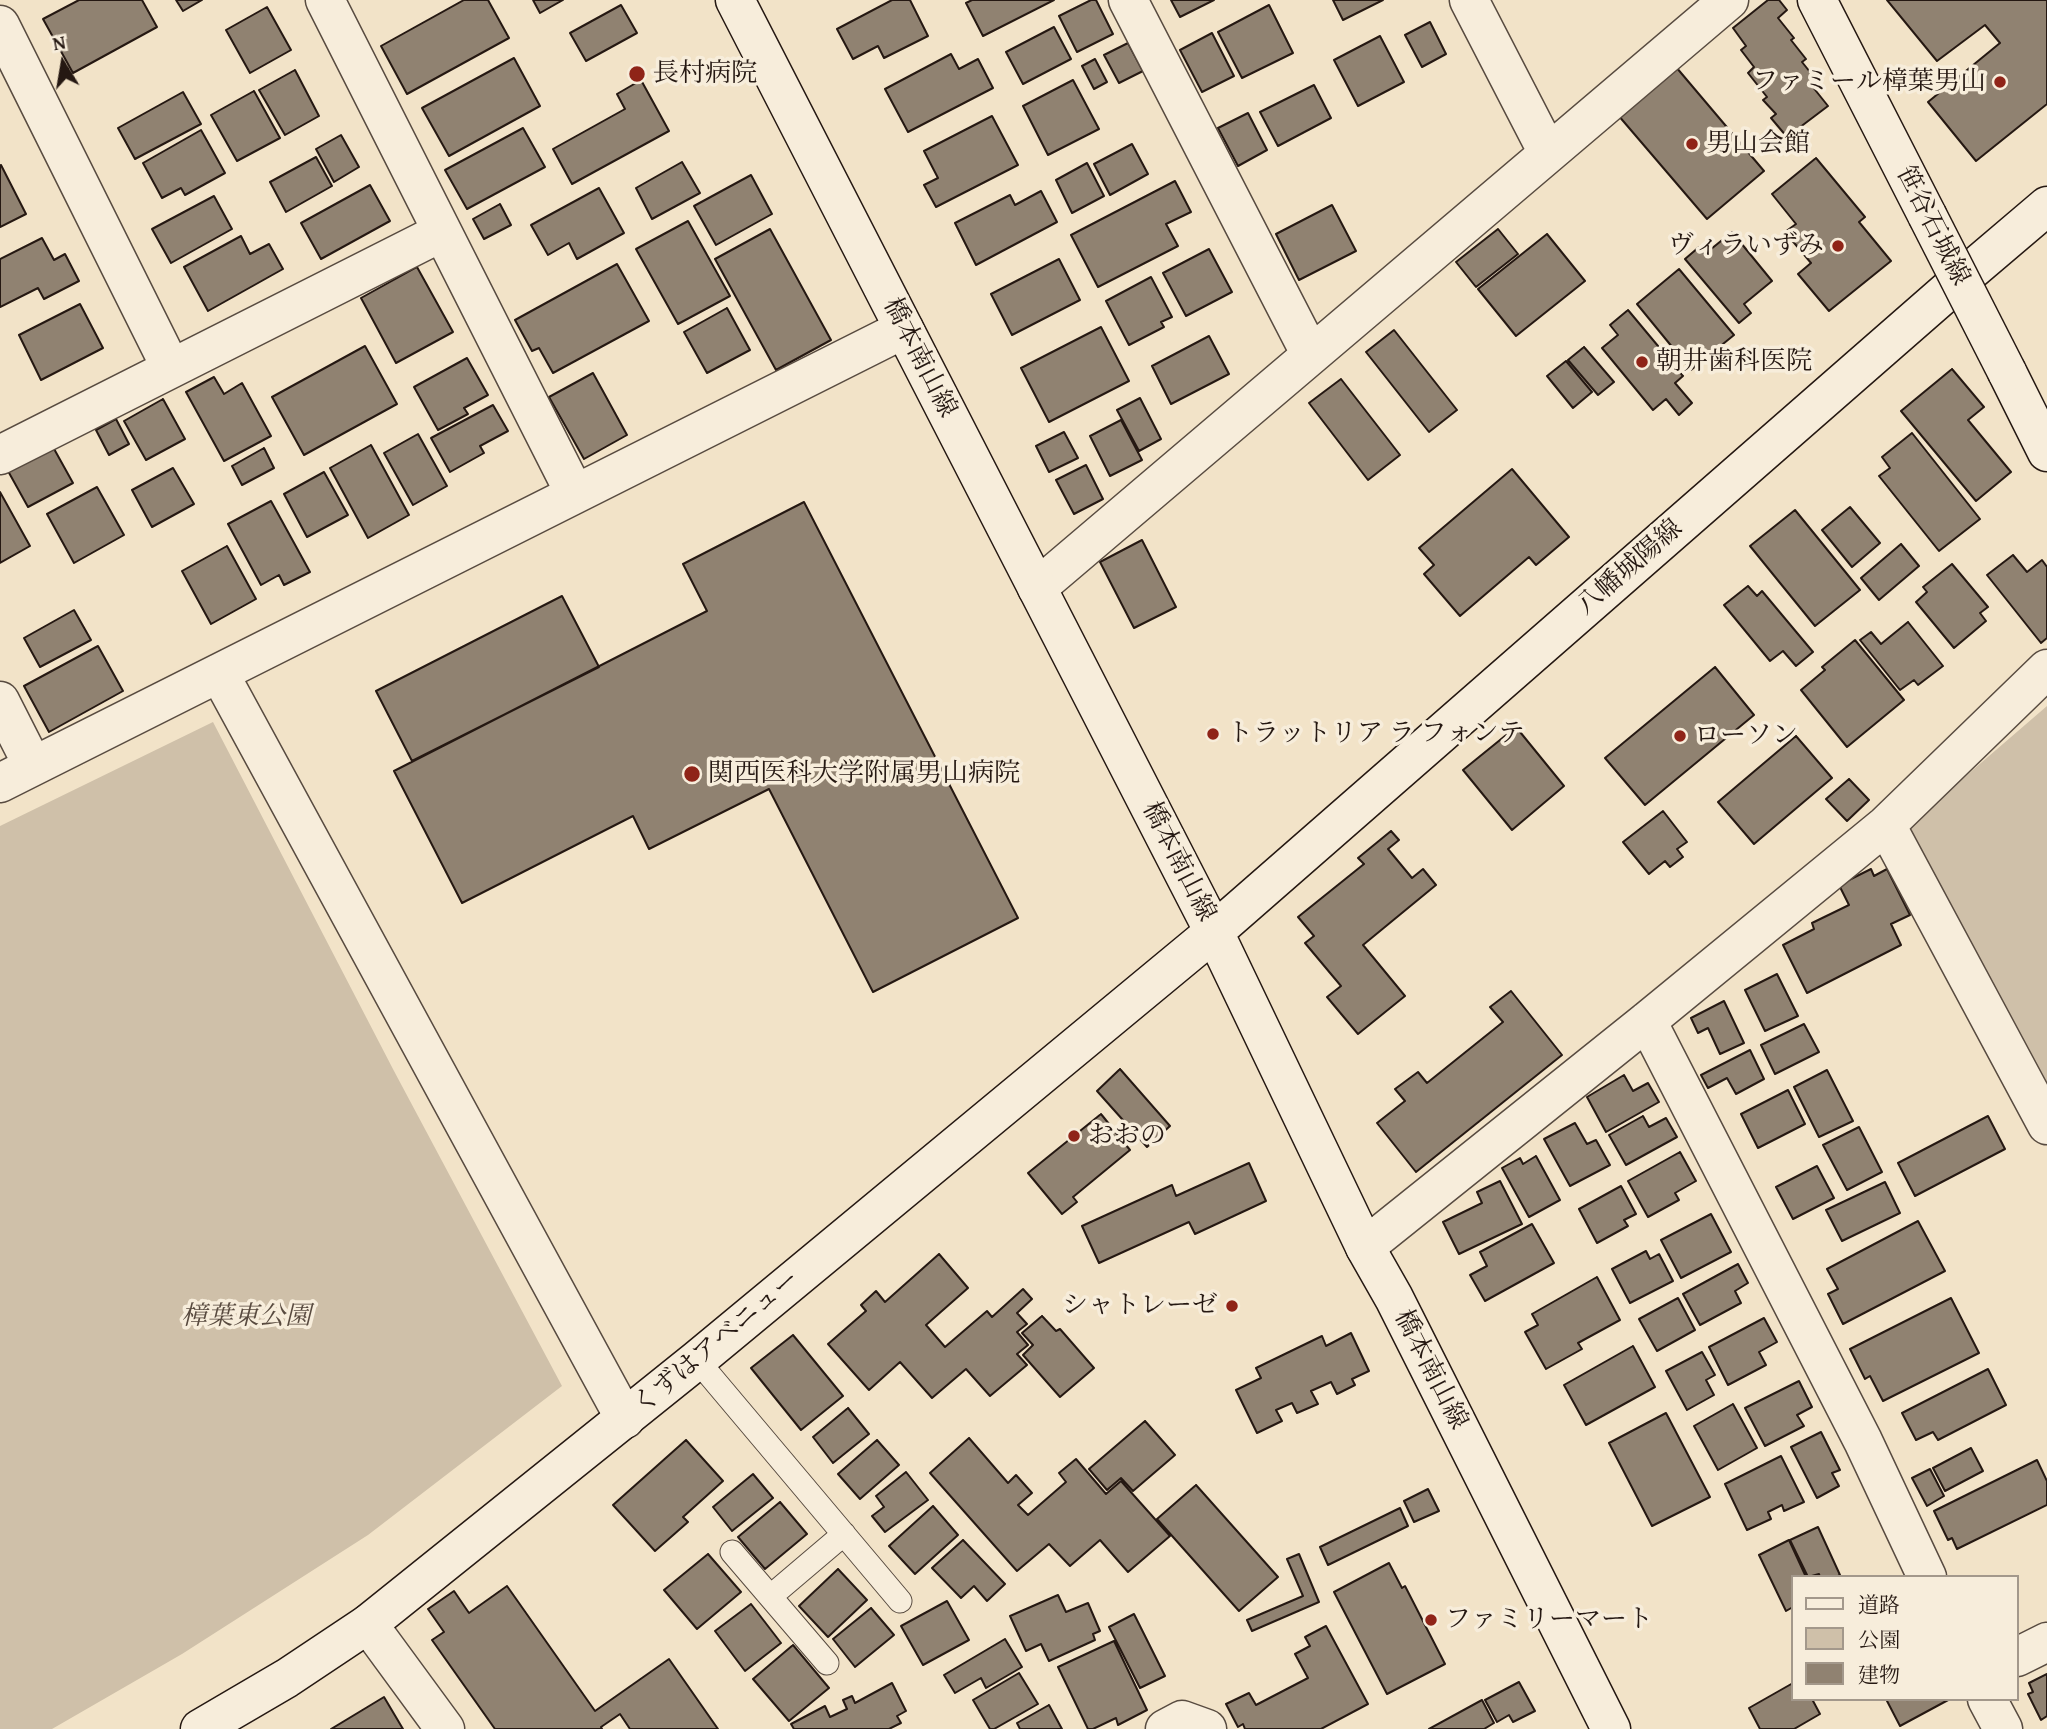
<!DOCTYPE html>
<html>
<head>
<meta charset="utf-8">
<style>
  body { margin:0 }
  #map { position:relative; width:2047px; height:1729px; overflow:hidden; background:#f2e3c8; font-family:"Gentium Book Plus","Noto Serif JP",serif }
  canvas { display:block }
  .legend { position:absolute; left:1791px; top:1575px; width:228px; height:126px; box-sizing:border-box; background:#f7eddb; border:2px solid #a3988b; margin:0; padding:9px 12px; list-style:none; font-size:21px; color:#251812 }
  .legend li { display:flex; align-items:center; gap:14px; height:35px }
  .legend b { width:35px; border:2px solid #a3988b }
  .north { position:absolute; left:28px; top:28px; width:70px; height:70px; -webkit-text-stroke:5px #f7eddb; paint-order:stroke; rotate:349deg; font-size:19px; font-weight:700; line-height:28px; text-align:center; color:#251812 }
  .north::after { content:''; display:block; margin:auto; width:24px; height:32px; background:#251812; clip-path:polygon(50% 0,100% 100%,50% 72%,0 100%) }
</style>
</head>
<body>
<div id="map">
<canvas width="2047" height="1729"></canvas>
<ul class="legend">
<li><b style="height:9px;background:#f7eddb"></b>道路</li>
<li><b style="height:19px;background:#cfc0a9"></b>公園</li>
<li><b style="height:19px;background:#908271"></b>建物</li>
</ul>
<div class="north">N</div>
</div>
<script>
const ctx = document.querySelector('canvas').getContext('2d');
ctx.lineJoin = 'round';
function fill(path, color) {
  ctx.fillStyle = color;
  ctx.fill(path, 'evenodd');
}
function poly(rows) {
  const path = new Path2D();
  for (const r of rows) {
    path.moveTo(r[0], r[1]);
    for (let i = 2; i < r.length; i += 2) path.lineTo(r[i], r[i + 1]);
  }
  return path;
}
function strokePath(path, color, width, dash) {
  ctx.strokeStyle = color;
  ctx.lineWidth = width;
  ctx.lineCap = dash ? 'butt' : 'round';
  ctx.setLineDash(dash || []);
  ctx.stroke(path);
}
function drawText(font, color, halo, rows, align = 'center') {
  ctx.font = font + ' "Gentium Book Plus","Noto Serif JP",serif';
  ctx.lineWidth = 7;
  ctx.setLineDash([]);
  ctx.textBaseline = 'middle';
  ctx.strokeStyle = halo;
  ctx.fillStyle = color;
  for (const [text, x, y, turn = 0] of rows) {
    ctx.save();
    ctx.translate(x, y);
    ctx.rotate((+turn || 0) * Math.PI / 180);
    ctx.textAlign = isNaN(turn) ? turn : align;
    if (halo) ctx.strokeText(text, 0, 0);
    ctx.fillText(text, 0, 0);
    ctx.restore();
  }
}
const green = poly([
  [2047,706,2047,1096,1902,831],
  [213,722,394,1071,562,1386,368,1535,182,1654,52,1729,0,1729,0,826]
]);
const building = poly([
  [79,0,142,0,157,27,73,73,43,19,79,0],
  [176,0,202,0,183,11,176,0],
  [464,0,488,0,509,38,407,94,381,46,464,0],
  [533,0,563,0,540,13,533,0],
  [892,0,910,0,928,36,884,58,878,46,853,59,837,29,892,0],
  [972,0,1054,0,983,36,966,3,972,0],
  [1091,0,1096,0,1113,34,1077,52,1059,16,1091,0],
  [1171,0,1214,0,1180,17,1171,0],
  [1333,0,1383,0,1343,20,1333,0],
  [1768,0,1779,0,1787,10,1778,18,1794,38,1791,40,1806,59,1802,62,1818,82,1812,86,1828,106,1787,137,1771,118,1776,114,1763,100,1767,97,1748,73,1754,67,1741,50,1746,46,1733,28,1768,0],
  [1887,0,2047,0,2047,104,1976,161,1928,102,2000,43,1985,25,1937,61,1887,0],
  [621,5,637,33,586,61,570,33,621,5],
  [1269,5,1293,53,1242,78,1218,32,1269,5],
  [267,7,291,50,250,73,226,30,267,7],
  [1430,22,1446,54,1422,67,1405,35,1430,22],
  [1054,27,1071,59,1023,84,1006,52,1054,27],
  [1212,33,1234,76,1202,92,1180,50,1212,33],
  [1380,36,1404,82,1358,106,1334,60,1380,36],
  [1128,43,1143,71,1119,83,1104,55,1128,43],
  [951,54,959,69,978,59,993,88,908,132,885,89,951,54],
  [514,58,540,106,449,156,422,108,514,58],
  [1095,59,1107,82,1094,89,1082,66,1095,59],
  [1676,67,1764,171,1707,219,1618,115,1676,67],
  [295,70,319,116,285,135,259,90,295,70],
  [641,80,669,131,572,184,553,149,625,109,617,94,641,80],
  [1073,80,1099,129,1048,155,1023,106,1073,80],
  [1314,85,1331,118,1278,146,1260,112,1314,85],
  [254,91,280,138,237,161,211,115,254,91],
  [183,92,201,124,135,159,118,128,183,92],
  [1248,113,1267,150,1238,166,1218,128,1248,113],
  [992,116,1018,165,936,207,924,185,938,178,924,151,992,116],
  [523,128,545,167,467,209,445,170,523,128],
  [201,130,225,173,185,195,181,188,162,198,143,163,201,130],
  [341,135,359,167,334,182,316,149,341,135],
  [1132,144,1148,174,1110,195,1094,164,1132,144],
  [316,157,332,186,286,212,270,182,316,157],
  [1816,158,1865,217,1859,222,1891,261,1829,311,1798,274,1811,263,1785,232,1796,224,1772,194,1816,158],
  [682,162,700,193,652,219,636,188,682,162],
  [1087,163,1104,196,1072,213,1056,180,1087,163],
  [1,165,26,214,0,227,0,166,1,165],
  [751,175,772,214,716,245,694,206,751,175],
  [1175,181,1191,212,1166,224,1178,246,1098,287,1071,235,1175,181],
  [370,185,390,221,321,259,301,223,370,185],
  [599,188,624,233,577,259,569,243,548,255,531,225,599,188],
  [1041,191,1057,222,976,265,955,223,1010,195,1015,205,1041,191],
  [214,196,232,229,171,263,152,229,214,196],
  [500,204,511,225,484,239,473,219,500,204],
  [1332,205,1356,251,1299,280,1276,234,1332,205],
  [688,221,730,296,678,324,636,249,688,221],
  [770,229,831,340,776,370,715,259,770,229],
  [1498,229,1518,254,1476,287,1456,262,1498,229],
  [1732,232,1772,281,1744,304,1751,313,1739,323,1685,259,1699,247,1705,254,1732,232],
  [1547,234,1585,281,1516,336,1478,289,1547,234],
  [241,236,250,254,269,244,283,269,208,311,184,267,241,236],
  [42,238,54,260,65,254,79,281,44,299,38,288,0,307,0,259,42,238],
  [1209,249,1232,292,1186,316,1163,273,1209,249],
  [1059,259,1080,300,1012,335,991,294,1059,259],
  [617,264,649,321,553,373,539,348,532,351,515,320,617,264],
  [417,267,453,332,396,363,361,298,417,267],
  [1679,269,1734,335,1691,370,1637,304,1679,269],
  [1151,277,1172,317,1161,322,1164,327,1129,345,1106,301,1151,277],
  [80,304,103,348,41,380,19,335,80,304],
  [727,308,750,350,707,373,684,332,727,308],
  [1628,310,1683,376,1675,383,1692,403,1679,415,1666,399,1653,410,1602,348,1618,335,1610,325,1628,310],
  [1101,327,1129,381,1049,422,1021,368,1101,327],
  [1394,330,1457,410,1429,432,1366,352,1394,330],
  [1209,336,1229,374,1171,404,1152,366,1209,336],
  [365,346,397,404,304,455,272,397,365,346],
  [1584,347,1614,382,1598,395,1568,360,1584,347],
  [467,358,488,395,464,408,468,414,438,430,414,387,467,358],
  [1566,361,1592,392,1573,408,1547,376,1566,361],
  [1952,369,1984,407,1968,420,2011,472,1976,501,1901,411,1952,369],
  [593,373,627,435,584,459,549,397,593,373],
  [214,377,224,394,242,383,271,436,224,461,186,392,214,377],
  [1341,379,1400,455,1368,480,1309,403,1341,379],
  [1140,398,1161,439,1139,451,1117,410,1140,398],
  [163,399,185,439,146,460,124,421,163,399],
  [493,405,508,431,480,446,484,453,450,472,431,438,493,405],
  [116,419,129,444,109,455,96,430,116,419],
  [1121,420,1142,460,1110,476,1090,436,1121,420],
  [1064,432,1078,458,1049,472,1036,446,1064,432],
  [1912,433,1980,519,1939,551,1879,476,1890,468,1882,457,1912,433],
  [418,434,447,486,413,505,384,453,418,434],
  [371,445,409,515,368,538,330,468,371,445],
  [53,447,73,483,28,507,8,471,53,447],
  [264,448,274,468,242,485,232,466,264,448],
  [1086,465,1103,499,1074,514,1056,480,1086,465],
  [173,468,194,504,152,527,132,490,173,468],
  [1512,469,1569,537,1536,565,1529,557,1460,616,1424,574,1434,565,1419,548,1512,469],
  [324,472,348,515,307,537,284,494,324,472],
  [97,487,124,535,74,563,47,514,97,487],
  [0,492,30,546,0,563,0,492],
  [271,501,310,572,284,585,279,575,261,585,228,524,271,501],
  [804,502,1018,918,873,992,769,789,649,849,633,816,462,903,394,771,707,611,683,564,804,502],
  [1850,507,1880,543,1852,567,1822,530,1850,507],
  [1795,510,1860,590,1815,626,1750,546,1795,510],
  [1142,540,1176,607,1134,628,1100,562,1142,540],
  [1901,544,1919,566,1879,600,1861,578,1901,544],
  [227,546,256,599,211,624,182,571,227,546],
  [2013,555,2027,572,2042,560,2047,567,2047,638,2041,643,1987,575,2013,555],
  [1952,564,1988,607,1980,613,1986,621,1954,648,1916,602,1927,592,1923,587,1952,564],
  [1748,586,1757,596,1762,591,1813,652,1796,666,1783,651,1770,661,1724,605,1748,586],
  [562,596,599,667,412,761,376,691,562,596],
  [74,610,91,640,40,667,24,638,74,610],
  [1908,622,1943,666,1918,685,1914,680,1900,690,1860,640,1871,632,1881,644,1908,622],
  [1855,640,1904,700,1847,747,1801,690,1825,670,1822,667,1855,640],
  [98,646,123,691,49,732,24,686,98,646],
  [1715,667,1754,715,1645,805,1605,758,1715,667],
  [1516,727,1564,786,1512,830,1463,770,1516,727],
  [1796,736,1832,778,1754,844,1718,802,1796,736],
  [1849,779,1869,800,1847,821,1826,799,1849,779],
  [1663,811,1687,842,1677,849,1683,857,1670,867,1665,861,1649,874,1623,842,1663,811],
  [1391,831,1399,840,1388,849,1412,878,1423,869,1436,885,1363,945,1405,996,1358,1034,1327,997,1341,986,1305,943,1314,936,1298,917,1364,864,1358,858,1391,831],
  [1871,869,1874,876,1887,869,1910,915,1891,924,1901,945,1807,993,1783,945,1814,929,1812,923,1849,905,1839,885,1871,869],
  [1777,974,1798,1016,1765,1031,1745,990,1777,974],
  [1511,991,1562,1055,1416,1172,1377,1123,1405,1101,1395,1089,1418,1072,1427,1083,1503,1022,1490,1007,1511,991],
  [1724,1001,1744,1043,1720,1054,1708,1028,1698,1033,1691,1018,1724,1001],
  [1804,1024,1819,1052,1775,1074,1761,1045,1804,1024],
  [1750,1050,1764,1079,1736,1094,1727,1078,1708,1088,1701,1075,1750,1050],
  [1120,1069,1170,1126,1147,1147,1097,1091,1120,1069],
  [1827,1070,1853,1121,1819,1137,1794,1087,1827,1070],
  [1624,1075,1633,1091,1648,1083,1659,1102,1606,1132,1587,1097,1624,1075],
  [1788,1090,1805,1124,1758,1148,1741,1114,1788,1090],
  [1101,1114,1130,1150,1073,1197,1077,1202,1062,1214,1028,1173,1101,1114],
  [1643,1116,1649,1127,1666,1118,1677,1137,1626,1165,1609,1135,1643,1116],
  [1988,1116,2005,1149,1915,1196,1898,1163,1988,1116],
  [1575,1123,1587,1144,1596,1140,1610,1165,1570,1186,1544,1139,1575,1123],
  [1859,1127,1882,1172,1847,1190,1823,1145,1859,1127],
  [1680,1152,1696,1181,1675,1193,1679,1200,1648,1217,1628,1181,1680,1152],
  [1536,1156,1560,1200,1529,1217,1502,1168,1520,1158,1523,1164,1536,1156],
  [1249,1163,1266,1201,1195,1234,1189,1222,1099,1263,1082,1226,1172,1185,1176,1196,1249,1163],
  [1817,1166,1834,1198,1793,1219,1776,1187,1817,1166],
  [1500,1181,1522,1224,1459,1254,1443,1222,1482,1203,1477,1192,1500,1181],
  [1885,1182,1900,1213,1842,1241,1826,1210,1885,1182],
  [1621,1186,1636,1214,1624,1220,1628,1226,1597,1243,1579,1209,1621,1186],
  [1711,1214,1731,1252,1681,1278,1661,1240,1711,1214],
  [1918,1221,1945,1271,1843,1324,1828,1294,1838,1289,1827,1269,1918,1221],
  [1532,1224,1554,1263,1485,1301,1470,1275,1487,1266,1480,1252,1532,1224],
  [1646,1251,1650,1259,1659,1254,1673,1281,1630,1303,1612,1269,1646,1251],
  [939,1254,968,1288,926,1325,945,1347,987,1311,992,1317,1023,1289,1032,1299,1017,1313,1027,1324,1017,1332,1028,1345,1017,1354,1027,1365,990,1396,966,1369,932,1398,900,1362,869,1390,828,1344,866,1311,861,1305,876,1291,885,1302,939,1254],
  [1738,1264,1748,1283,1735,1291,1741,1303,1700,1325,1683,1294,1738,1264],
  [1597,1277,1620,1320,1578,1343,1582,1349,1546,1369,1525,1332,1538,1325,1532,1314,1597,1277],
  [1678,1298,1695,1330,1657,1351,1639,1319,1678,1298],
  [1951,1298,1979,1353,1883,1401,1870,1376,1865,1379,1850,1349,1951,1298],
  [1042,1316,1056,1331,1060,1329,1094,1368,1060,1397,1023,1355,1033,1345,1022,1333,1042,1316],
  [1764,1318,1777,1342,1759,1352,1766,1365,1728,1385,1709,1347,1764,1318],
  [1351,1333,1369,1371,1352,1379,1355,1385,1337,1394,1331,1382,1311,1391,1318,1404,1297,1413,1292,1403,1276,1410,1282,1421,1257,1433,1236,1390,1261,1378,1256,1368,1322,1336,1326,1346,1351,1333],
  [793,1335,843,1396,801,1430,751,1368,793,1335],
  [1633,1346,1655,1387,1586,1425,1564,1385,1633,1346],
  [1702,1352,1715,1375,1706,1380,1714,1395,1687,1410,1666,1371,1702,1352],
  [1988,1369,2006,1405,1938,1440,1933,1432,1916,1440,1902,1413,1988,1369],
  [1799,1381,1812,1407,1797,1415,1804,1426,1765,1446,1745,1408,1799,1381],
  [1733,1404,1757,1448,1718,1470,1694,1426,1733,1404],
  [848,1408,869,1434,833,1463,813,1437,848,1408],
  [1666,1413,1710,1497,1652,1526,1609,1443,1666,1413],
  [1145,1421,1175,1455,1133,1491,1121,1478,1107,1490,1089,1469,1145,1421],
  [1821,1432,1840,1470,1832,1473,1839,1486,1817,1498,1791,1447,1821,1432],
  [969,1438,1008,1483,1016,1475,1032,1493,1018,1505,1028,1515,1066,1482,1059,1473,1076,1459,1106,1494,1121,1481,1170,1536,1128,1572,1100,1540,1070,1566,1049,1544,1017,1571,930,1473,969,1438],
  [686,1440,723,1481,683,1517,688,1522,655,1551,613,1505,686,1440],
  [877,1440,899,1465,860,1499,838,1474,877,1440],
  [1971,1448,1983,1471,1945,1491,1933,1468,1971,1448],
  [1781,1456,1804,1502,1784,1511,1782,1505,1768,1512,1771,1519,1747,1530,1725,1484,1781,1456],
  [2037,1460,2047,1481,2047,1505,1957,1549,1952,1538,1948,1540,1934,1511,2037,1460],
  [1930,1469,1944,1496,1927,1506,1912,1478,1930,1469],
  [906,1472,928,1500,885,1532,872,1516,884,1507,876,1496,906,1472],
  [753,1474,773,1498,732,1531,713,1507,753,1474],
  [1196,1485,1278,1577,1239,1611,1157,1519,1196,1485],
  [1428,1489,1439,1511,1414,1522,1404,1501,1428,1489],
  [780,1502,807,1534,765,1569,738,1537,780,1502],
  [933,1506,958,1535,915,1574,889,1546,933,1506],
  [1400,1508,1408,1526,1328,1565,1320,1547,1400,1508],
  [1818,1527,1840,1575,1836,1577,1820,1577,1819,1574,1808,1577,1790,1540,1818,1527],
  [963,1540,1005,1584,987,1601,974,1586,961,1598,932,1568,963,1540],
  [1789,1540,1806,1577,1793,1577,1793,1607,1786,1611,1759,1555,1789,1540],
  [708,1554,741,1592,697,1629,664,1590,708,1554],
  [1299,1554,1319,1602,1252,1631,1247,1620,1303,1596,1287,1559,1299,1554],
  [1389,1563,1402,1588,1405,1586,1445,1664,1387,1694,1334,1592,1389,1563],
  [838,1569,867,1600,828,1637,799,1606,838,1569],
  [507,1586,595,1711,669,1659,718,1729,630,1729,620,1714,601,1727,602,1729,495,1729,432,1640,444,1632,428,1609,454,1591,469,1613,507,1586],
  [1058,1595,1066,1612,1088,1603,1100,1631,1093,1634,1095,1640,1049,1661,1041,1644,1026,1651,1010,1616,1058,1595],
  [947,1601,969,1640,923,1665,901,1626,947,1601],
  [751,1604,781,1643,745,1671,715,1631,751,1604],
  [871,1608,894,1635,855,1667,833,1639,871,1608],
  [1134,1614,1165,1676,1140,1688,1109,1627,1134,1614],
  [1326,1626,1368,1704,1321,1729,1245,1729,1243,1724,1238,1727,1226,1704,1249,1693,1256,1705,1308,1678,1295,1654,1310,1646,1305,1637,1326,1626],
  [1005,1639,1022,1667,986,1688,981,1678,955,1693,944,1675,1005,1639],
  [1114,1641,1147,1710,1118,1725,1116,1718,1093,1729,1088,1729,1058,1667,1114,1641],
  [793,1645,829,1688,789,1721,753,1679,793,1645],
  [1019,1673,1038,1704,994,1729,990,1729,973,1700,1019,1673],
  [2047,1674,2047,1716,2041,1720,2028,1694,2033,1692,2029,1683,2047,1674],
  [1519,1682,1535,1711,1513,1722,1509,1715,1497,1722,1485,1700,1519,1682],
  [892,1683,906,1711,897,1716,901,1723,889,1729,794,1729,791,1724,825,1706,830,1717,847,1709,843,1700,852,1696,855,1703,892,1683],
  [1793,1683,1793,1699,1812,1699,1820,1714,1794,1729,1760,1729,1749,1708,1793,1683],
  [384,1697,403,1729,331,1729,384,1697],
  [1886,1699,1950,1699,1900,1726,1886,1699],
  [1482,1700,1494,1723,1484,1729,1429,1729,1482,1700],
  [1049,1705,1062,1729,1020,1729,1017,1723,1049,1705]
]);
const lane = poly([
  [697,1360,900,1601],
  [732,1552,827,1663],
  [771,1596,844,1534]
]);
const street = poly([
  [325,0,575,494],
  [1128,0,1311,355],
  [1469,0,1548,153],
  [0,25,171,368],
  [0,455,442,232],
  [1037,588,1729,0],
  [219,673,625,1419],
  [0,701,33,766],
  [0,783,904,329],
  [1886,825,2047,1125],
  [1647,1021,1863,1441,1927,1577],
  [1365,1247,1647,1021,1886,825,2047,669],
  [368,1624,445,1729],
  [2017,1657,2047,1642],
  [1987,1699,2003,1729],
  [1165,1729,1182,1720,1207,1729]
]);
const secondary = poly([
  [735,0,1214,932,1365,1247,1394,1298,1611,1729],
  [1817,0,1927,215],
  [2007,372,2047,452],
  [200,1729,287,1678,368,1624,697,1360,1214,932,1960,280,2047,206]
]);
const secondaryBridge = poly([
  [1927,215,2007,372]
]);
const markers = [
  [637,74,9,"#8f2418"],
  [2000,82,7,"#8f2418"],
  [1692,144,7,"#8f2418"],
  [1838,246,7,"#8f2418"],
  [1642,362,7,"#8f2418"],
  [1213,734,7,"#8f2418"],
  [1680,736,7,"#8f2418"],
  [692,774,9,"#8f2418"],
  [1074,1136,7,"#8f2418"],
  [1232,1306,7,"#8f2418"],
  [1431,1620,7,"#8f2418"]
];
const poiNames = [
  ["長村病院",653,74],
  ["ファミール樟葉男山",1986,82,"right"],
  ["男山会館",1706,144],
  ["ヴィラいずみ",1824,246,"right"],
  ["朝井歯科医院",1656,362],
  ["トラットリア ラ フォンテ",1227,734],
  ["ローソン",1694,736],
  ["関西医科大学附属男山病院",708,774],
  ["おおの",1088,1136],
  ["シャトレーゼ",1218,1306,"right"],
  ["ファミリーマート",1445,1620]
];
const streetNames = [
  ["笹谷石城線",1932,226,63],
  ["橋本南山線",919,358,63],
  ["八幡城陽線",1630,568,-41],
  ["橋本南山線",1178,862,63],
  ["くずはアベニュー",717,1343,-40],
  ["橋本南山線",1430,1370,63]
];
const parkNames = [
  ["樟葉東公園",246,1317]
];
fill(green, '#cfc0a9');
fill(building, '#908271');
strokePath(building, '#251812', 2);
strokePath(lane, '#584b40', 25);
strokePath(street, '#584b40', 41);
strokePath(secondary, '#251812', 41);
strokePath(lane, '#f7eddb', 23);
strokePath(street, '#f7eddb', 38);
strokePath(secondary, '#f7eddb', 38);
strokePath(secondaryBridge, '#251812', 41, []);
strokePath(secondaryBridge, '#f7eddb', 38);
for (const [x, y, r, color] of markers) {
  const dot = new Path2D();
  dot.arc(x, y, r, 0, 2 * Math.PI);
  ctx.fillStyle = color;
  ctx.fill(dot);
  strokePath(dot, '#f7eddb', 2.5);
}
drawText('26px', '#251812', '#f7eddb', poiNames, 'left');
drawText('26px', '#251812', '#f7eddb', streetNames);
drawText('italic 26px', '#584a3f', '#f7eddb', parkNames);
</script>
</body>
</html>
